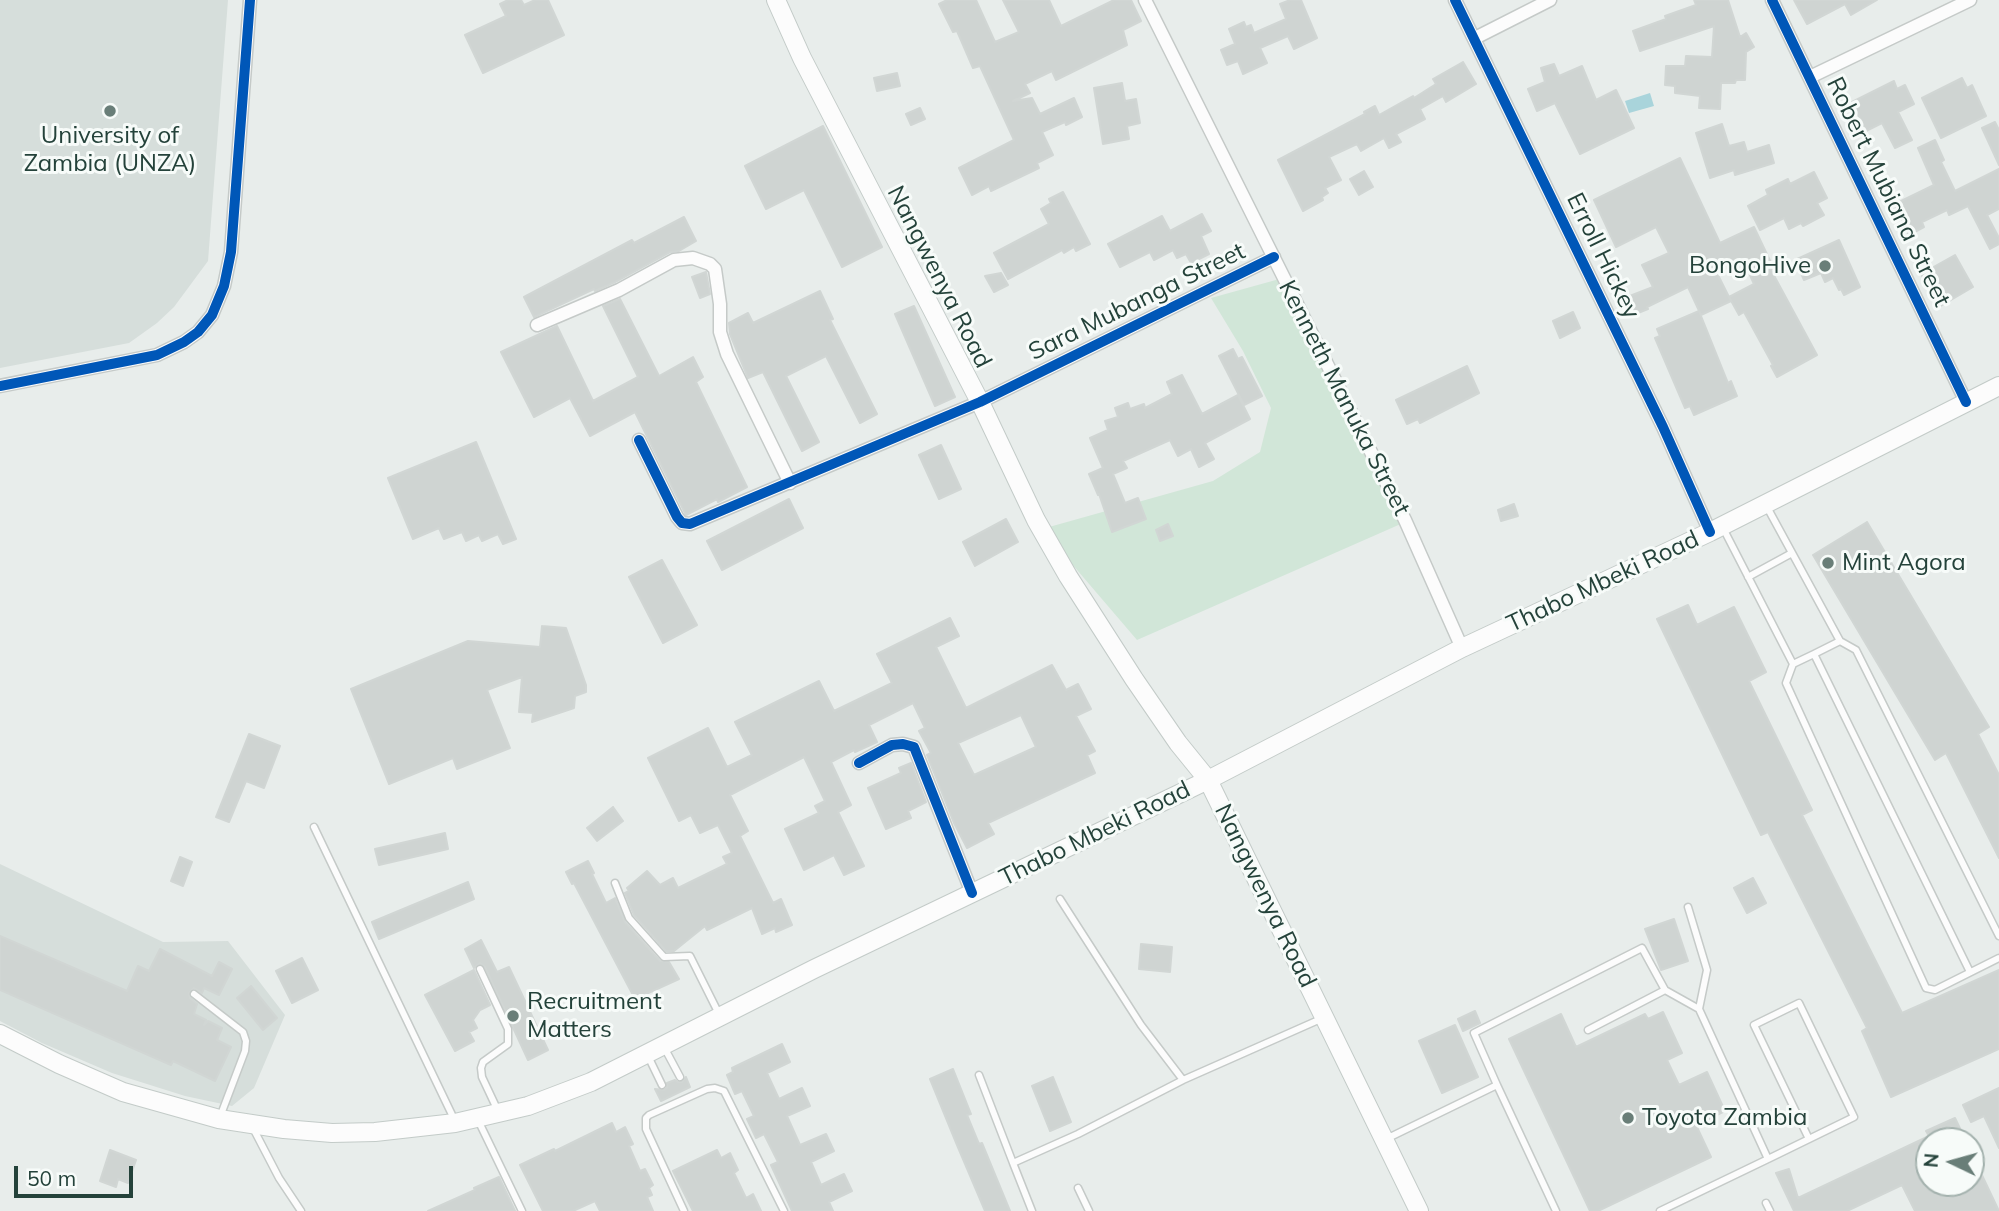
<!DOCTYPE html>
<html>
<head>
<meta charset="utf-8">
<style>
  body { margin:0 }
  #map { position:relative; width:1999px; height:1211px; overflow:hidden; background:#e8edeb; font-family:Mulish,sans-serif }
  canvas { display:block }
  .north { position:absolute; left:1915px; top:1127px; width:70px; height:70px; box-sizing:border-box; background:#f7fbf9; border:2px solid #a3b1ad; border-radius:50%; rotate:275deg; font-size:19px; font-weight:700; line-height:28px; text-align:center; color:#24423a }
  .north::after { content:''; display:block; margin:auto; width:24px; height:32px; background:#697e78; clip-path:polygon(50% 0,100% 100%,50% 72%,0 100%) }
  .scale { position:absolute; left:14px; top:1166px; width:119px; height:32px; box-sizing:border-box; border:4px solid #24423a; border-top:0; padding-left:9px; font-size:21px; line-height:24px; white-space:nowrap; color:#24423a; -webkit-text-stroke:5px #f7fbf9; paint-order:stroke }
</style>
</head>
<body>
<div id="map">
<canvas width="1999" height="1211"></canvas>
<div class="north">N</div>
<div class="scale">50 m</div>
</div>
<script>
const ctx = document.querySelector('canvas').getContext('2d');
ctx.lineJoin = 'round';
function fill(path, color) {
  ctx.fillStyle = color;
  ctx.fill(path, 'evenodd');
}
function poly(rows) {
  const path = new Path2D();
  for (const r of rows) {
    path.moveTo(r[0], r[1]);
    for (let i = 2; i < r.length; i += 2) path.lineTo(r[i], r[i + 1]);
  }
  return path;
}
function strokePath(path, color, width, dash) {
  ctx.strokeStyle = color;
  ctx.lineWidth = width;
  ctx.lineCap = dash ? 'butt' : 'round';
  ctx.setLineDash(dash || []);
  ctx.stroke(path);
}
function drawText(font, color, halo, rows, align = 'center') {
  ctx.font = font + ' Mulish,sans-serif';
  ctx.lineWidth = 6;
  ctx.setLineDash([]);
  ctx.textBaseline = 'middle';
  ctx.strokeStyle = halo;
  ctx.fillStyle = color;
  for (const [text, x, y, turn = 0] of rows) {
    ctx.save();
    ctx.translate(x, y);
    ctx.rotate((+turn || 0) * Math.PI / 180);
    ctx.textAlign = isNaN(turn) ? turn : align;
    if (halo) ctx.strokeText(text, 0, 0);
    ctx.fillText(text, 0, 0);
    ctx.restore();
  }
}
const built = poly([
  [0,0,228,0,208,261,174,307,157,323,129,343,0,368],
  [0,864,163,942,228,941,285,1015,254,1088,232,1106,185,1096,112,1073,42,1043,0,1021]
]);
const green = poly([
  [1283,278,1403,523,1137,640,1042,529,1213,481,1260,452,1271,408,1243,351,1211,298]
]);
const water = poly([
  [1650,93,1654,106,1629,113,1625,101]
]);
const building = poly([
  [508,0,521,0,524,5,535,0,548,0,564,35,483,73,465,35,506,16,500,4,508,0],
  [947,0,976,0,995,42,1019,32,1003,0,1049,0,1061,26,1114,0,1131,0,1141,21,1123,30,1127,45,1056,80,1052,71,1025,84,1030,93,1013,101,1032,98,1040,114,1074,98,1082,117,1066,125,1065,122,1042,132,1053,155,1037,163,1039,168,991,191,989,186,972,195,959,168,1014,140,980,66,973,68,957,31,953,32,939,4,947,0],
  [1290,0,1301,0,1317,38,1294,49,1288,36,1260,48,1267,63,1243,74,1238,61,1227,65,1221,50,1235,44,1229,29,1244,22,1246,27,1251,25,1254,33,1286,19,1280,4,1290,0],
  [1694,0,1728,0,1740,37,1746,33,1754,47,1746,52,1745,80,1736,80,1735,83,1721,83,1720,109,1699,108,1700,96,1675,93,1675,86,1665,85,1666,66,1685,66,1686,56,1712,57,1714,26,1640,51,1633,31,1666,19,1665,16,1696,5,1694,0],
  [1794,0,1877,0,1851,15,1845,4,1807,24,1794,0],
  [1463,62,1476,84,1446,102,1443,96,1420,109,1425,119,1396,134,1401,142,1389,148,1384,138,1361,151,1357,144,1329,157,1341,180,1325,188,1328,193,1322,197,1323,200,1303,211,1278,160,1365,114,1364,112,1375,106,1379,115,1413,96,1414,98,1436,84,1433,79,1463,62],
  [1554,64,1559,76,1582,66,1596,100,1616,90,1634,128,1580,154,1555,103,1537,111,1528,89,1545,82,1541,68,1554,64],
  [897,73,900,86,877,91,874,78,897,73],
  [1962,78,1967,88,1972,85,1986,116,1941,138,1922,98,1962,78],
  [1894,81,1897,89,1905,85,1914,104,1898,112,1912,140,1895,148,1882,123,1866,131,1852,102,1894,81],
  [1122,83,1125,101,1136,99,1140,123,1127,126,1129,139,1103,144,1094,88,1122,83],
  [920,108,925,119,911,125,906,114,920,108],
  [1995,122,1999,130,1999,165,1982,128,1995,122],
  [1722,124,1729,146,1744,142,1747,152,1769,145,1774,163,1735,175,1734,170,1710,178,1696,133,1722,124],
  [823,126,882,247,842,267,804,190,766,209,745,166,823,126],
  [1935,140,1944,160,1941,162,1955,191,1999,169,1999,209,1987,215,1999,238,1999,244,1990,249,1968,206,1949,215,1947,210,1922,222,1924,227,1909,235,1895,204,1934,185,1918,148,1935,140],
  [1680,158,1720,243,1754,227,1774,269,1771,270,1817,355,1777,377,1771,366,1773,365,1744,312,1739,315,1729,297,1754,284,1743,260,1717,273,1731,301,1701,315,1688,287,1647,307,1648,309,1628,317,1622,299,1653,287,1642,265,1669,253,1656,227,1616,247,1594,200,1680,158],
  [1364,171,1373,187,1359,195,1350,179,1364,171],
  [1814,172,1827,198,1817,203,1824,215,1803,226,1801,223,1789,229,1784,218,1760,230,1748,206,1768,195,1766,190,1788,179,1790,184,1814,172],
  [1063,192,1090,244,1076,251,1074,247,1064,253,1062,250,1008,279,994,253,1049,224,1041,209,1051,203,1049,199,1063,192],
  [1202,214,1211,231,1201,236,1209,254,1191,263,1186,254,1177,258,1173,250,1154,260,1150,252,1120,267,1108,244,1162,216,1170,231,1202,214],
  [684,217,696,241,679,251,670,252,615,282,595,291,594,289,534,317,524,297,632,240,634,243,684,217],
  [1839,240,1860,287,1844,295,1841,289,1839,290,1833,278,1825,282,1821,273,1804,280,1795,260,1839,240],
  [1955,255,1973,287,1939,307,1921,274,1955,255],
  [706,272,710,294,700,298,692,277,706,272],
  [1001,273,1008,285,994,292,985,276,1001,273],
  [820,291,833,319,830,320,877,414,860,423,826,356,786,376,819,442,802,451,763,372,748,378,730,334,729,323,748,313,753,323,820,291],
  [620,299,659,376,693,357,703,377,696,382,747,487,718,502,717,499,686,515,635,412,590,436,570,398,534,417,501,352,557,326,593,401,638,377,603,306,620,299],
  [914,306,955,397,935,406,895,314,914,306],
  [1699,311,1728,383,1731,381,1737,396,1694,415,1690,406,1685,408,1655,338,1660,336,1657,329,1699,311],
  [1573,312,1580,328,1560,338,1553,321,1573,312],
  [1233,349,1238,359,1242,357,1262,396,1244,405,1219,356,1233,349],
  [1467,366,1479,393,1420,423,1418,419,1407,424,1396,400,1467,366],
  [1182,375,1202,414,1238,395,1250,419,1205,443,1214,459,1199,467,1191,449,1178,456,1170,440,1123,461,1127,468,1113,474,1125,503,1138,498,1146,519,1112,532,1099,494,1098,495,1089,474,1103,468,1090,438,1108,430,1105,421,1118,417,1115,408,1128,403,1130,409,1144,404,1145,408,1172,394,1167,382,1182,375],
  [476,442,516,539,503,544,498,534,482,541,479,535,466,541,462,532,444,539,439,528,413,539,388,478,476,442],
  [941,445,961,489,939,499,919,455,941,445],
  [789,499,803,528,722,570,707,541,789,499],
  [1514,504,1518,516,1501,521,1498,510,1514,504],
  [1006,519,1018,542,975,566,963,542,1006,519],
  [1867,522,1989,727,1978,734,1999,775,1999,858,1946,753,1935,760,1813,555,1867,522],
  [1168,524,1173,536,1160,541,1156,530,1168,524],
  [662,560,697,625,663,643,629,577,662,560],
  [1688,605,1697,625,1734,607,1766,672,1749,681,1812,810,1802,815,1902,1013,1999,970,1999,1049,1891,1097,1862,1031,1867,1028,1768,832,1761,835,1657,619,1688,605],
  [950,618,959,636,936,647,966,708,1052,665,1066,690,1078,684,1091,709,1076,716,1095,751,1087,755,1095,773,988,823,994,834,967,848,954,823,927,755,931,753,919,731,925,728,913,703,869,725,877,742,855,752,854,750,831,762,851,805,838,812,864,866,844,875,834,855,804,870,785,829,819,813,815,806,825,801,804,757,730,795,748,831,740,836,773,903,781,899,792,925,776,932,775,928,762,934,752,908,707,930,705,926,674,951,666,951,634,915,625,893,629,891,627,888,647,871,660,885,673,878,678,888,727,864,723,857,732,853,718,825,700,833,691,815,679,821,648,758,708,728,727,767,752,755,735,722,819,681,834,711,892,683,877,654,950,618],
  [1021,715,1036,747,974,775,958,743,1021,715],
  [542,626,566,628,586,685,586,692,575,696,574,708,532,722,533,713,519,712,522,677,487,690,510,748,457,769,453,758,389,784,351,689,468,641,540,647,542,626],
  [249,734,280,746,264,788,246,781,229,822,216,817,249,734],
  [911,763,926,802,908,811,911,818,886,829,868,788,901,773,899,768,911,763],
  [613,807,623,821,597,841,587,828,613,807],
  [445,833,448,849,379,865,375,849,445,833],
  [180,857,192,862,183,886,171,881,180,857],
  [588,861,594,873,592,874,606,903,615,898,625,922,660,961,669,962,679,979,635,999,574,883,572,884,566,872,588,861],
  [1753,878,1766,903,1747,913,1734,888,1753,878],
  [468,882,474,899,379,939,372,922,468,882],
  [1674,919,1688,961,1661,970,1645,929,1674,919],
  [0,936,127,991,138,966,149,971,160,949,212,976,219,962,232,969,219,995,204,988,202,993,194,988,189,993,190,998,197,1004,194,1014,206,1020,204,1025,208,1021,222,1028,217,1040,231,1047,215,1081,173,1061,171,1065,0,990,0,936],
  [481,940,497,972,509,967,548,1050,528,1060,485,967,480,963,474,968,465,949,481,940],
  [1141,944,1172,947,1170,972,1139,969,1141,944],
  [302,958,318,990,292,1003,276,971,302,958],
  [474,970,490,1005,480,1010,473,1020,477,1028,469,1032,474,1041,455,1051,425,995,474,970],
  [251,986,277,1018,263,1030,237,998,251,986],
  [1475,1011,1480,1023,1463,1031,1458,1019,1475,1011],
  [1663,1012,1682,1053,1667,1060,1679,1085,1707,1072,1725,1111,1696,1125,1711,1157,1598,1211,1590,1211,1509,1039,1561,1014,1576,1047,1645,1014,1648,1019,1663,1012],
  [1455,1025,1478,1077,1442,1093,1419,1041,1455,1025],
  [782,1044,790,1062,767,1073,779,1099,802,1088,810,1106,787,1116,800,1145,826,1134,834,1151,811,1162,821,1185,844,1174,852,1191,829,1202,833,1211,792,1211,771,1165,778,1162,764,1134,756,1138,747,1119,754,1116,742,1091,735,1094,727,1075,733,1072,732,1068,782,1044],
  [953,1069,971,1114,967,1115,979,1144,982,1143,1010,1211,985,1211,957,1145,930,1079,953,1069],
  [686,1077,690,1087,661,1101,655,1089,664,1090,667,1088,667,1083,675,1080,678,1082,682,1082,686,1077],
  [1053,1077,1071,1122,1050,1131,1032,1086,1053,1077],
  [1999,1088,1999,1148,1984,1116,1971,1122,1963,1105,1999,1088],
  [1955,1118,1966,1141,1931,1141,1929,1137,1929,1183,1971,1183,1971,1152,1999,1211,1915,1211,1902,1185,1847,1211,1794,1211,1776,1173,1789,1169,1798,1198,1929,1136,1926,1131,1955,1118],
  [612,1123,616,1132,625,1127,633,1144,629,1146,640,1171,645,1169,653,1185,649,1188,652,1195,647,1197,653,1211,600,1211,595,1201,573,1211,543,1211,520,1165,554,1149,555,1151,612,1123],
  [110,1150,136,1160,128,1183,118,1179,116,1187,100,1181,110,1150],
  [717,1150,721,1158,730,1153,738,1170,734,1173,746,1198,753,1194,761,1211,693,1211,673,1171,717,1150],
  [499,1177,515,1211,428,1211,475,1190,474,1188,499,1177]
]);
const lane = poly([
  [1767,507,1840,641,1856,650,1999,936],
  [1723,528,1793,664,1786,683,1926,988,1935,990,1999,958],
  [1748,577,1792,553],
  [1840,641,1814,654,1970,972],
  [1793,664,1814,654],
  [314,827,455,1121],
  [615,883,629,918,664,957,690,956,719,1014],
  [1060,899,1141,1025,1183,1080],
  [1688,907,1707,970,1699,1009],
  [480,969,508,1029,508,1044,483,1062,481,1068,482,1077,498,1111],
  [194,994,243,1032,246,1041,245,1051,220,1117],
  [1588,1030,1665,990],
  [664,1047,680,1077],
  [648,1056,662,1085],
  [979,1075,1013,1163],
  [1497,1085,1474,1033,1642,948,1665,990,1699,1009,1768,1159,1660,1211],
  [477,1118,522,1211],
  [253,1128,279,1178,301,1211],
  [1386,1139,1497,1085,1556,1211],
  [1768,1159,1809,1139,1854,1117,1799,1003,1754,1025,1809,1139],
  [1078,1188,1089,1211],
  [1766,1203,1770,1211],
  [684,1211,646,1129,646,1118,649,1115,707,1089,715,1088,724,1091,784,1211],
  [1032,1211,1013,1163,1078,1134,1183,1080,1323,1018]
]);
const street = poly([
  [1145,0,1405,520,1462,648],
  [1455,0,1663,427,1710,532],
  [1772,0,1966,402],
  [1475,38,1550,0],
  [1810,77,1970,0],
  [537,325,619,290,674,260,693,258,710,264,715,269,720,304,720,332,727,354,790,483],
  [0,386,157,355,184,342,198,332,212,315,224,286,231,252,250,0],
  [639,440,677,517,682,523,690,524,980,402,1274,257],
  [859,763,892,745,903,744,914,747,972,893]
]);
const secondary = poly([
  [776,0,802,58,980,402,1036,520,1068,576,1134,679,1178,743,1208,780,1419,1211],
  [0,1034,59,1064,123,1092,219,1119,284,1129,332,1133,375,1132,455,1123,528,1106,591,1082,814,969,1208,780,1462,648,1710,532,1999,386]
]);
const cycleway = poly([
  [1455,0,1663,427,1710,532],
  [1772,0,1966,402],
  [0,386,157,355,184,342,198,332,212,315,224,286,231,252,250,0],
  [639,440,677,517,682,523,690,524,980,402,1274,257],
  [859,763,892,745,903,744,914,747,972,893]
]);
const markers = [
  [110,111,7,"#697e78"],
  [1825,266,7,"#697e78"],
  [1828,563,7,"#697e78"],
  [513,1016,7,"#697e78"],
  [1628,1118,7,"#697e78"]
];
const poiNames = [
  ["University of",110,136,"center"],
  ["Zambia (UNZA)",110,164,"center"],
  ["BongoHive",1811,266,"right"],
  ["Mint Agora",1842,563],
  ["Recruitment",527,1002],
  ["Matters",527,1030],
  ["Toyota Zambia",1642,1118]
];
const streetNames = [
  ["Robert Mubiana Street",1888,192,64],
  ["Erroll Hickey",1603,256,64],
  ["Nangwenya Road",939,277,63],
  ["Sara Mubanga Street",1137,302,-26],
  ["Kenneth Manuka Street",1344,398,63],
  ["Thabo Mbeki Road",1603,582,-25],
  ["Thabo Mbeki Road",1095,834,-26],
  ["Nangwenya Road",1265,896,64]
];
fill(built, '#d6dedb');
fill(green, '#d1e6d8');
fill(water, '#a9d4db');
fill(building, '#cfd4d2');
strokePath(building, '#d1d6d4', 2);
strokePath(lane, '#c5cac8', 9);
strokePath(street, '#c5cac8', 15);
strokePath(secondary, '#c3cbc8', 20);
strokePath(lane, '#fcfcfc', 6);
strokePath(street, '#fcfcfc', 12);
strokePath(secondary, '#fcfcfc', 18);
strokePath(cycleway, '#0057b8', 10);
for (const [x, y, r, color] of markers) {
  const dot = new Path2D();
  dot.arc(x, y, r, 0, 2 * Math.PI);
  ctx.fillStyle = color;
  ctx.fill(dot);
  strokePath(dot, '#f7fbf9', 2.5);
}
drawText('24px', '#24423a', '#f7fbf9', poiNames, 'left');
drawText('24px', '#24423a', '#f7fbf9', streetNames);
</script>
</body>
</html>
